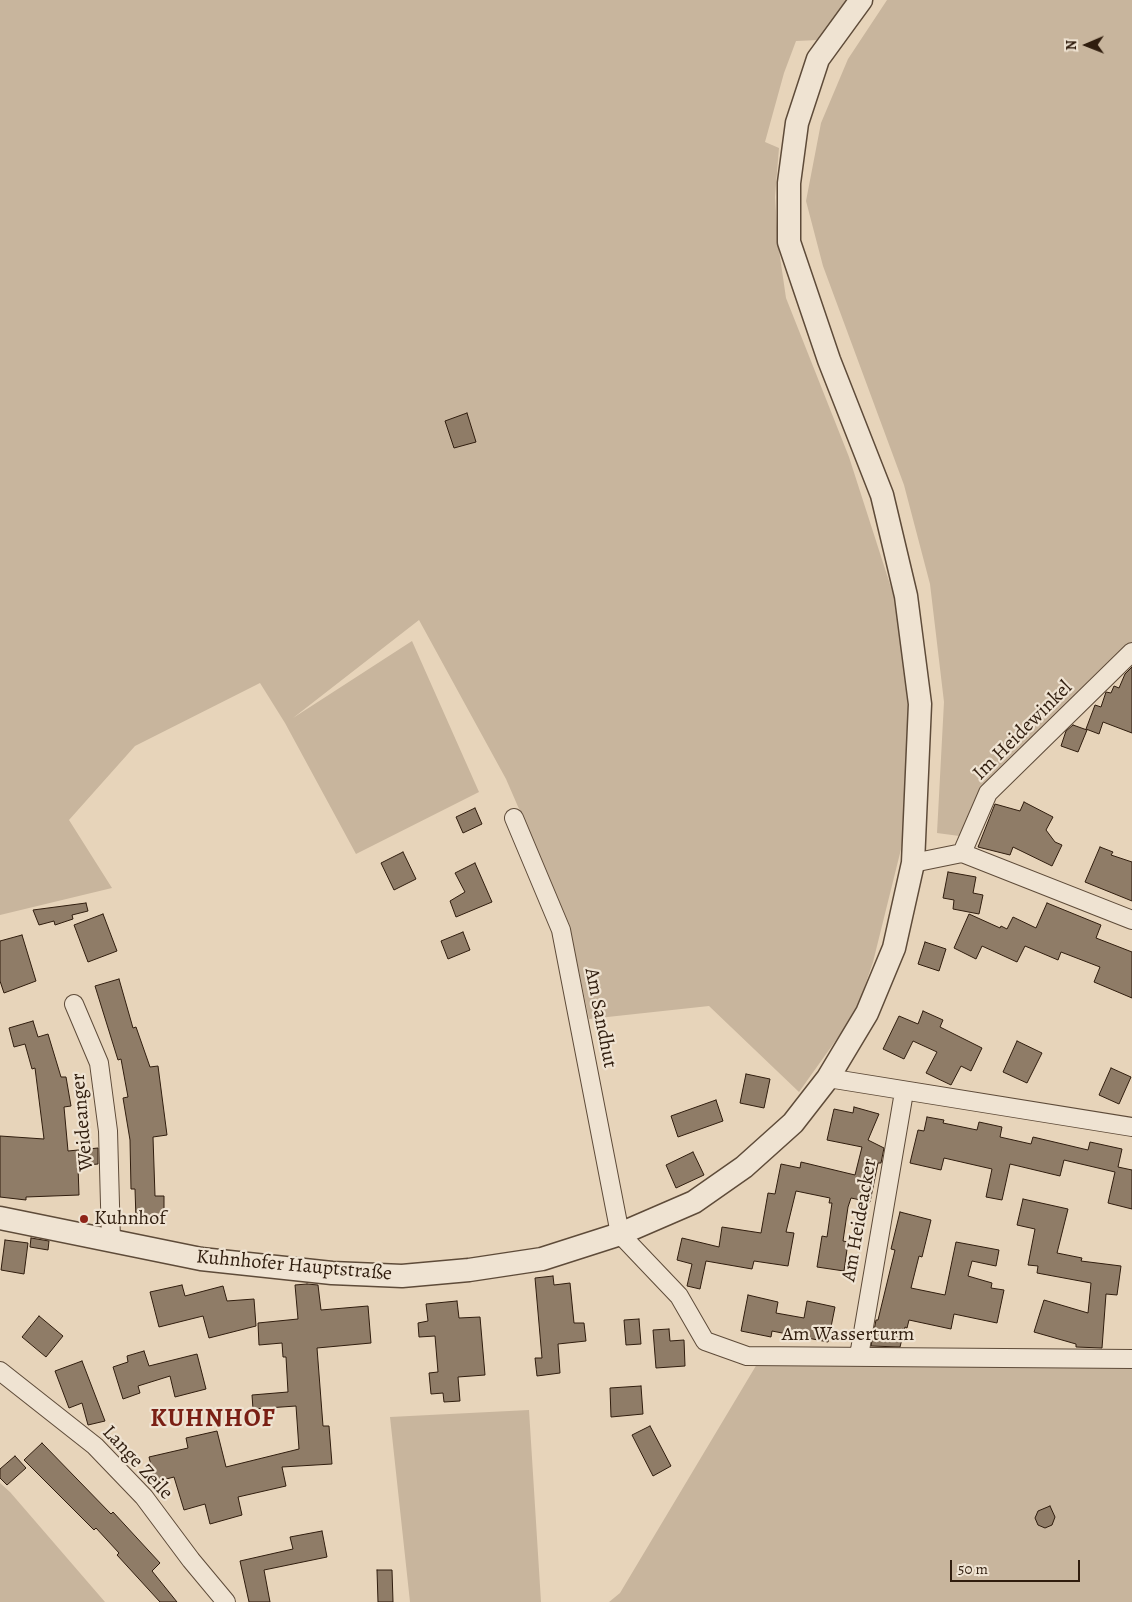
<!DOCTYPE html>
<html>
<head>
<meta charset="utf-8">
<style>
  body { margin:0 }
  #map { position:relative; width:1132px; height:1602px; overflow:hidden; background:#e7d4ba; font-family:Alegreya,serif }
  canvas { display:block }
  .north { position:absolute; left:1062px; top:20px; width:50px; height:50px; -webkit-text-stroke:4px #efe3d2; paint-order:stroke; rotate:269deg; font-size:14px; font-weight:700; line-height:20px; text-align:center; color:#301d0e }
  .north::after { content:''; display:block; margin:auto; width:18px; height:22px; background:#301d0e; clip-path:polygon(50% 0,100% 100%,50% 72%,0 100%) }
  .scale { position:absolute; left:950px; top:1560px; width:130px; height:22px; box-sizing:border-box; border:2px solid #301d0e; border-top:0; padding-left:6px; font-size:15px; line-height:18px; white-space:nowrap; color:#301d0e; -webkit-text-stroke:4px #efe3d2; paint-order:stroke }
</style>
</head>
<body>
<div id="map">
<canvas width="1132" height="1602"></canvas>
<div class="north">N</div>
<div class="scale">50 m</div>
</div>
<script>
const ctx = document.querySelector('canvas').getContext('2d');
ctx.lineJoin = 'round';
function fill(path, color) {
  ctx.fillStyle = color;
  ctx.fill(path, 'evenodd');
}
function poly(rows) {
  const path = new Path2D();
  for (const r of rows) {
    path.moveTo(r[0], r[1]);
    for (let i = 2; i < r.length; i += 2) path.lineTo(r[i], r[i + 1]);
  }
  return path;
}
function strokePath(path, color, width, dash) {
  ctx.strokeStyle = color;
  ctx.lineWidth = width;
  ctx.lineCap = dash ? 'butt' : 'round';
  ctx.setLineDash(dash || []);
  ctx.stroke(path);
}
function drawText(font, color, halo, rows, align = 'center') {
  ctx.font = font + ' Alegreya,serif';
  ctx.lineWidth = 4.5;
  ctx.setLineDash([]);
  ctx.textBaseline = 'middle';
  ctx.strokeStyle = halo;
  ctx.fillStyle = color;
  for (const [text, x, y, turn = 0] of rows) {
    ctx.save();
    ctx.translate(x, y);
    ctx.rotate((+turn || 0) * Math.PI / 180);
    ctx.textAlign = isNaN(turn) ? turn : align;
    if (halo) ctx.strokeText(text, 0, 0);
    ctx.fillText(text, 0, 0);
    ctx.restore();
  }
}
const green = poly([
  [0,0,846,0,818,40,796,41,784,73,765,142,779,148,775,197,778,243,786,298,849,457,896,603,908,707,905,776,906,829,873,962,856,1012,799,1092,709,1006,589,1019,569,924,506,779,419,620,293,718,412,641,479,792,356,854,285,723,260,683,135,746,69,820,112,888,0,915],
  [887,0,1132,0,1132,657,983,790,967,837,937,833,944,702,930,584,904,485,823,266,806,201,821,123,848,59],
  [760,1359,1132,1367,1132,1602,609,1602,620,1593],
  [529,1410,541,1602,410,1602,390,1417],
  [0,1483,10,1492,105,1602,0,1602]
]);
const building = poly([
  [467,413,476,442,454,448,445,421,467,413],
  [1132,667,1132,733,1103,722,1099,734,1086,729,1095,705,1101,707,1106,692,1111,693,1114,686,1119,688,1125,674,1132,667],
  [1073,725,1087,730,1078,752,1061,746,1066,731,1073,725],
  [1024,802,1053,817,1046,830,1055,842,1062,845,1052,866,1013,847,1010,855,978,847,995,804,1020,811,1024,802],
  [475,808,482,824,463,833,456,817,475,808],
  [1100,847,1113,852,1111,855,1132,862,1132,901,1085,882,1100,847],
  [403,852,416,879,394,890,381,863,403,852],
  [475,863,492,902,456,917,450,901,465,892,455,873,475,863],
  [948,872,976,877,973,893,983,895,979,914,953,909,954,900,943,898,948,872],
  [86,903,88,911,72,915,73,919,55,925,54,921,39,925,33,910,86,903],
  [1047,903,1101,925,1096,938,1132,952,1132,998,1094,982,1100,967,1061,952,1058,960,1025,946,1017,962,982,946,976,959,954,948,969,914,1000,928,1001,926,1007,929,1013,917,1036,928,1047,903],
  [103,914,117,951,88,962,74,925,103,914],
  [463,932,470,950,448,959,441,941,463,932],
  [22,935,36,981,4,993,0,981,0,941,22,935],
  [925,942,946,949,939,971,918,964,925,942],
  [119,979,133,1028,136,1027,150,1067,158,1066,167,1135,153,1137,155,1196,164,1196,164,1218,136,1219,135,1189,131,1189,130,1140,123,1098,128,1097,121,1059,118,1060,95,986,119,979],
  [923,1011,943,1020,940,1027,982,1048,971,1071,961,1066,951,1085,926,1073,937,1052,913,1041,904,1059,883,1049,899,1016,918,1024,923,1011],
  [33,1021,38,1037,48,1034,61,1077,66,1077,71,1106,64,1107,68,1151,98,1148,98,1164,78,1166,79,1195,26,1197,26,1200,0,1197,0,1136,44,1139,35,1068,32,1069,25,1044,14,1047,9,1028,33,1021],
  [1017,1041,1042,1053,1027,1083,1003,1072,1017,1041],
  [1111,1068,1131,1077,1119,1104,1099,1095,1111,1068],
  [746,1074,770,1079,764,1108,740,1103,746,1074],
  [716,1100,723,1121,678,1137,671,1116,716,1100],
  [854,1107,879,1114,868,1140,884,1148,881,1163,878,1163,870,1202,851,1198,848,1207,843,1241,848,1242,844,1271,817,1267,822,1236,827,1237,832,1203,829,1203,830,1198,796,1191,786,1232,794,1233,788,1266,754,1261,752,1269,706,1261,700,1289,687,1286,692,1264,677,1260,682,1238,719,1247,722,1227,761,1233,768,1193,775,1194,781,1164,800,1168,801,1162,855,1175,862,1147,827,1140,834,1109,853,1113,854,1107],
  [927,1117,944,1120,943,1123,977,1130,979,1122,1002,1127,1000,1137,1031,1144,1033,1137,1088,1150,1090,1142,1122,1149,1118,1167,1132,1170,1132,1209,1108,1203,1115,1172,1064,1160,1060,1176,1010,1164,1002,1200,986,1197,992,1169,944,1158,941,1170,910,1163,918,1130,924,1131,927,1117],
  [693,1152,704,1175,676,1188,666,1165,693,1152],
  [1023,1199,1068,1209,1057,1253,1082,1258,1081,1261,1121,1266,1117,1295,1106,1294,1102,1348,1076,1347,1076,1344,1034,1332,1044,1300,1088,1313,1091,1283,1037,1273,1038,1266,1028,1265,1035,1229,1017,1225,1023,1199],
  [900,1212,931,1220,922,1257,919,1256,911,1288,945,1295,956,1242,999,1250,996,1266,972,1261,968,1276,992,1283,991,1288,1004,1290,997,1323,954,1314,951,1329,909,1320,907,1328,905,1327,900,1347,871,1346,876,1320,878,1320,895,1250,891,1249,900,1212],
  [31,1238,49,1241,48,1250,30,1247,31,1238],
  [5,1240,28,1243,24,1274,1,1270,5,1240],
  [553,1276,554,1285,570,1283,574,1323,584,1323,586,1341,558,1344,560,1373,537,1376,535,1358,542,1358,535,1278,553,1276],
  [307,1284,318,1285,321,1310,368,1306,371,1343,317,1348,323,1426,329,1426,332,1464,282,1467,286,1486,238,1497,242,1515,210,1524,205,1504,184,1510,174,1477,155,1482,149,1457,188,1448,186,1438,217,1431,226,1467,299,1449,296,1406,253,1409,252,1395,288,1392,286,1357,283,1357,282,1343,259,1345,258,1323,298,1319,295,1285,307,1284],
  [182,1285,185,1296,223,1286,227,1301,254,1299,256,1326,209,1338,203,1316,159,1327,150,1292,182,1285],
  [748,1295,778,1302,776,1313,804,1318,807,1301,835,1307,828,1342,772,1331,771,1337,741,1331,748,1295],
  [457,1301,459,1318,480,1317,485,1375,458,1377,460,1401,444,1402,443,1393,431,1394,429,1373,438,1372,435,1336,419,1337,418,1323,428,1321,426,1304,457,1301],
  [39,1316,63,1336,46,1357,22,1337,39,1316],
  [639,1319,641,1344,626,1345,624,1320,639,1319],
  [669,1329,670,1341,684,1340,685,1366,656,1368,653,1330,669,1329],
  [144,1351,149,1366,197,1354,206,1389,175,1397,170,1376,138,1386,140,1393,123,1399,113,1367,128,1362,127,1356,144,1351],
  [82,1361,105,1421,88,1425,82,1403,69,1408,55,1371,82,1361],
  [641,1386,643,1414,611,1417,610,1388,641,1386],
  [650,1426,671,1466,653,1476,632,1435,650,1426],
  [42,1443,111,1514,113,1512,160,1563,152,1571,177,1602,160,1602,117,1555,119,1553,96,1528,94,1530,24,1460,42,1443],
  [15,1456,26,1468,7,1485,0,1478,0,1469,15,1456],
  [1050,1506,1055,1517,1052,1525,1045,1528,1038,1525,1035,1518,1038,1511,1050,1506],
  [322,1531,327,1557,264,1570,270,1602,249,1602,240,1561,293,1549,290,1537,322,1531],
  [377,1570,392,1570,393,1602,378,1602,377,1570]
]);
const minor = poly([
  [514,818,561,930,620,1234,679,1296,705,1341,747,1356,1132,1359],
  [962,853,988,793,1132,652],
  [913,863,962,853,1132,920],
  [74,1004,99,1063,108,1131,111,1241],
  [828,1078,1132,1127],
  [859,1356,904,1092],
  [0,1371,95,1446,144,1497,191,1560,226,1602]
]);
const tertiary = poly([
  [0,1218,201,1259,332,1273,402,1276,469,1270,542,1259,620,1234,694,1202,744,1167,793,1123,828,1078,867,1013,894,948,913,863,920,704,906,596,882,495,829,360,789,242,789,183,797,123,818,59,861,0]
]);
const markers = [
  [84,1219,5,"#8f2418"]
];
const streetNames = [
  ["Im Heidewinkel",1023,731,-45],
  ["Am Sandhut",600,1018,79],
  ["Weideanger",83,1122,-95],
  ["Am Heideacker",860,1220,-80],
  ["Kuhnhofer Hauptstraße",294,1266,5],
  ["Am Wasserturm",848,1335],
  ["Lange Zeile",137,1463,47]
];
const poiNames = [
  ["Kuhnhof",94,1219]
];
const districtNames = [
  ["KUHNHOF",213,1420]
];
fill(green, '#c8b59d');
fill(building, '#8f7c67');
strokePath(building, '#301d0e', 1);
strokePath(minor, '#5e4b39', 20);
strokePath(tertiary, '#5e4b39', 25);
strokePath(minor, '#efe3d2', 18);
strokePath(tertiary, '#efe3d2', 22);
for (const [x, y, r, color] of markers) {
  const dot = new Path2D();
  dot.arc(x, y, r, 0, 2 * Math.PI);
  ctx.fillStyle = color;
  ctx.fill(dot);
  strokePath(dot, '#efe3d2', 2);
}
drawText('20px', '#301d0e', '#efe3d2', streetNames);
drawText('20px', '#301d0e', '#efe3d2', poiNames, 'left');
ctx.letterSpacing = '1px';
drawText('bold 25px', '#7a1f14', '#efe3d2', districtNames);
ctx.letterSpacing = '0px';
</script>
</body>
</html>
